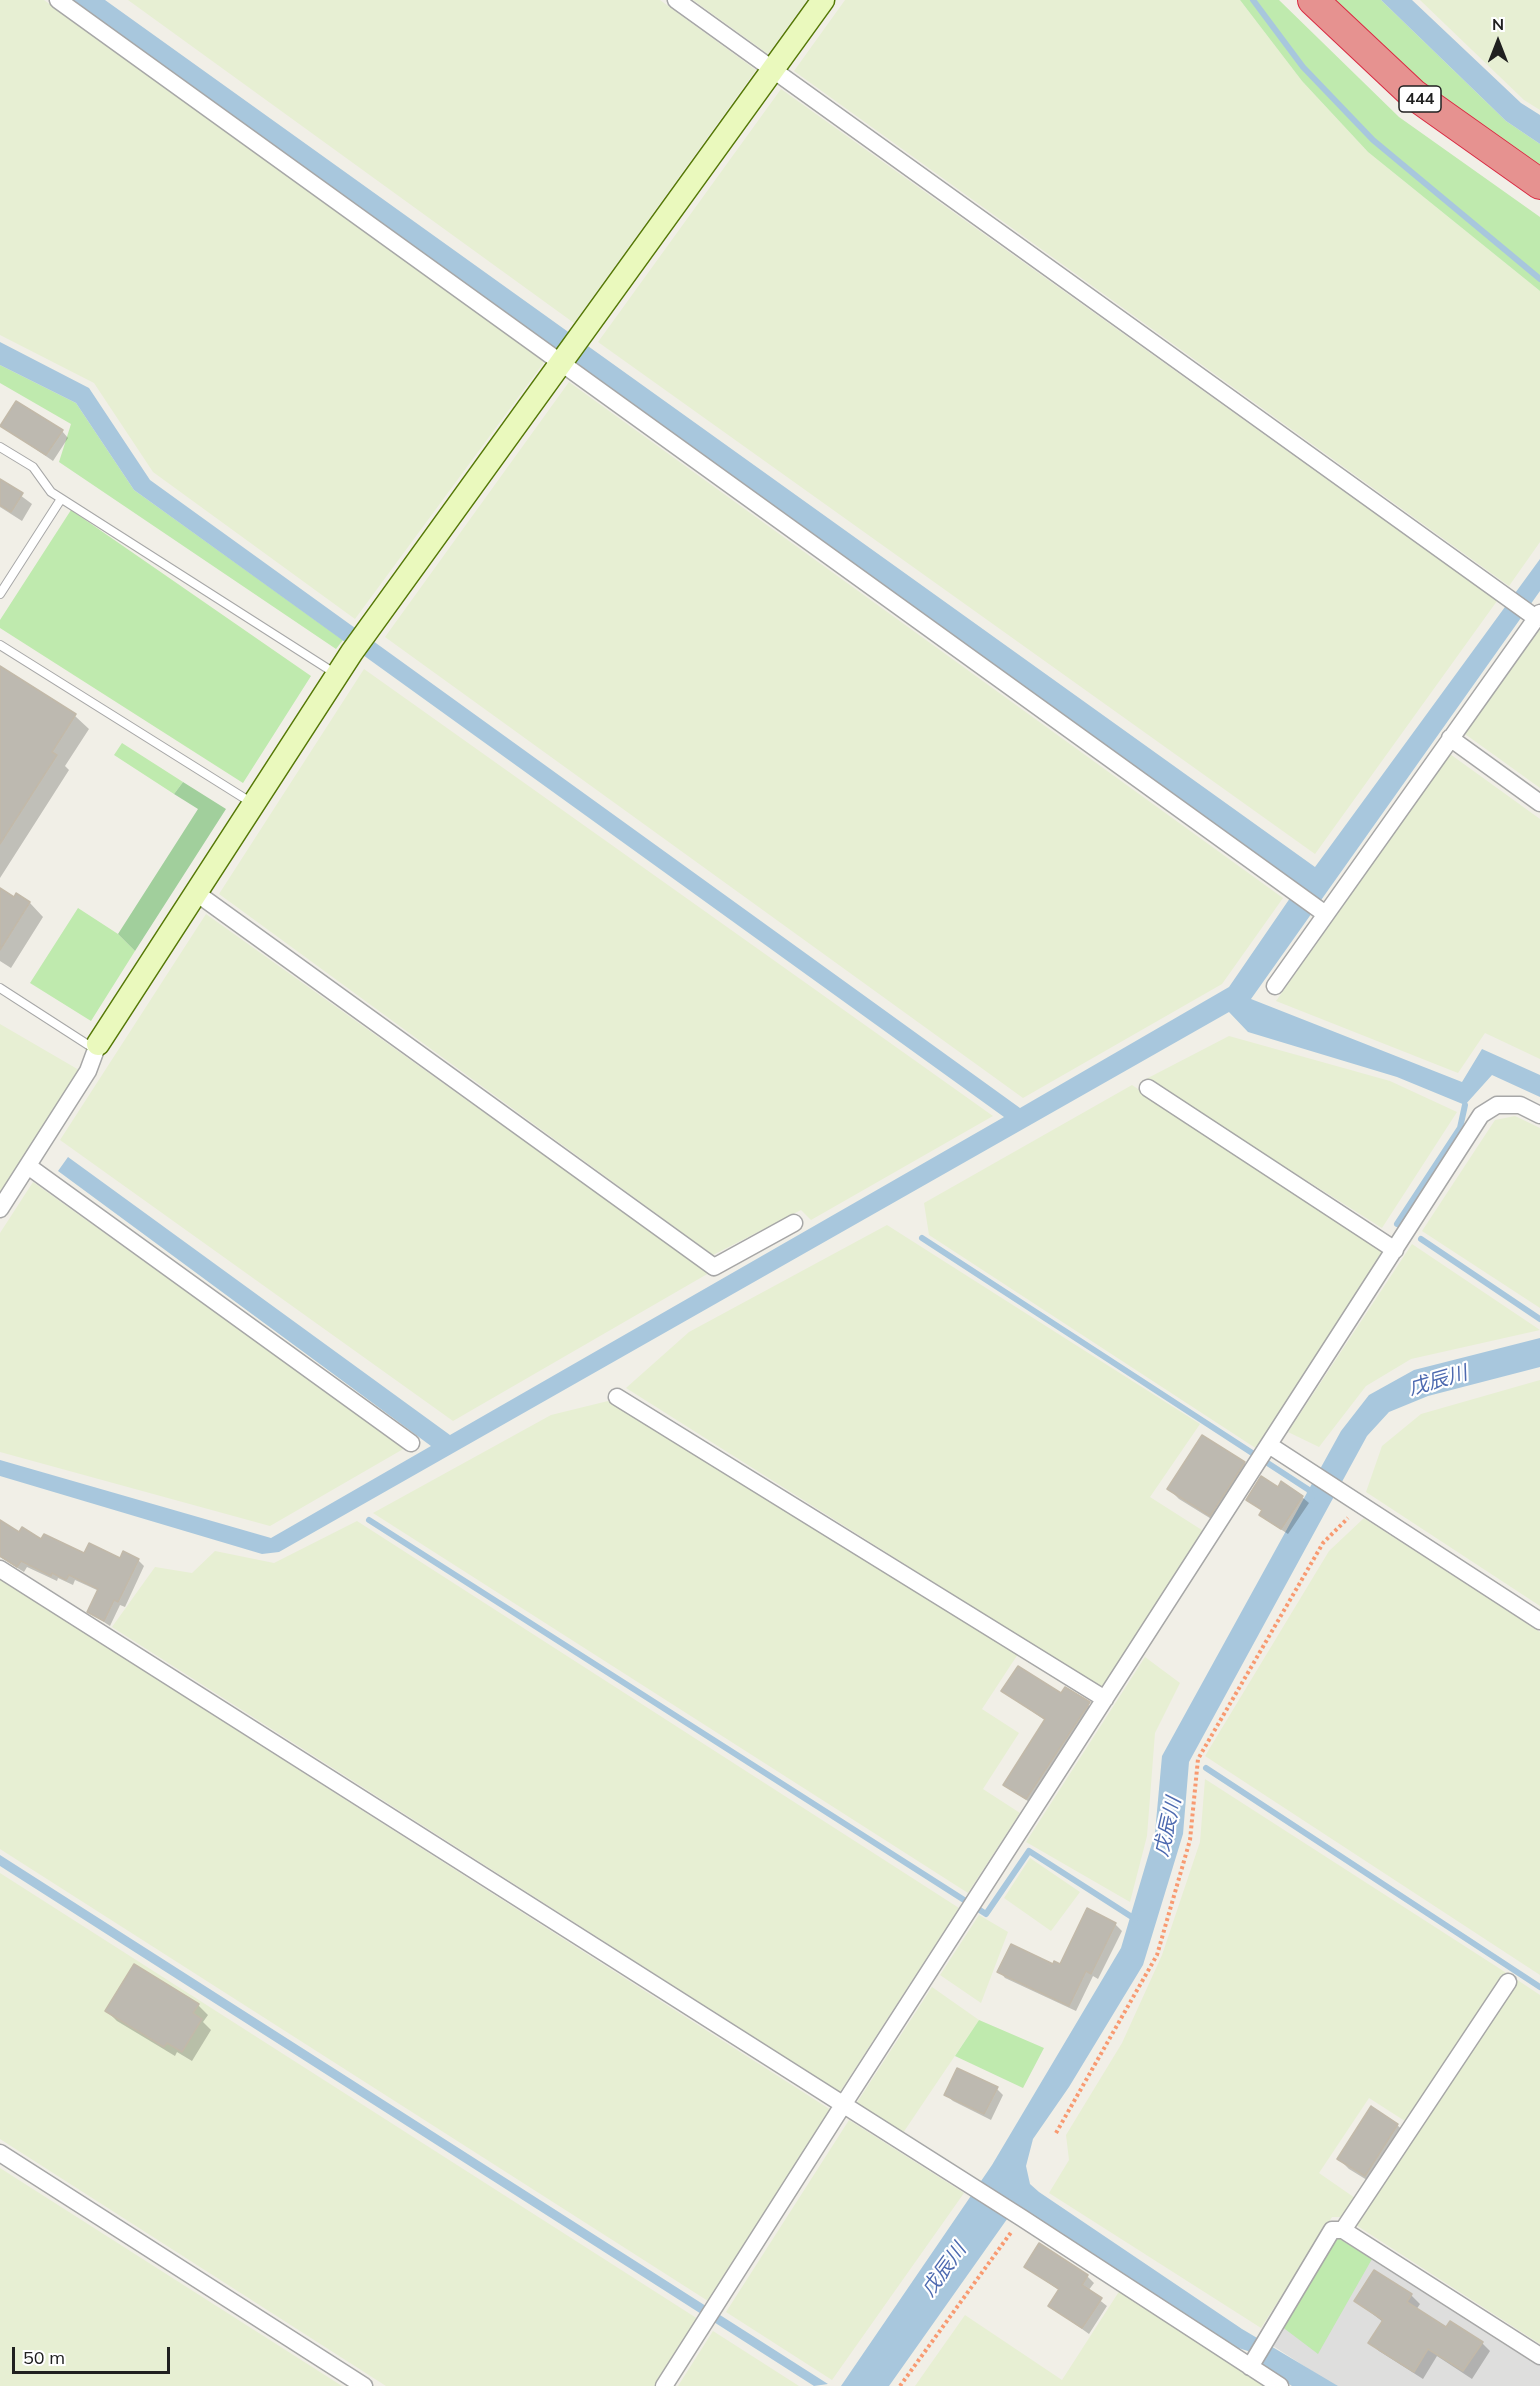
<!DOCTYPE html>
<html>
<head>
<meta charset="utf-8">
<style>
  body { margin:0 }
  #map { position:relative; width:1540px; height:2386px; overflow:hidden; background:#f1efe7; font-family:Mulish,sans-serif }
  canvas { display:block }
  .north { position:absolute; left:1468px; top:12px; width:60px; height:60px; -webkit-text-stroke:4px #fff; paint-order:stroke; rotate:0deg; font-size:16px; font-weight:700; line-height:24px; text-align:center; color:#202020 }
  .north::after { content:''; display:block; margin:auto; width:21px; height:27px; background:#202020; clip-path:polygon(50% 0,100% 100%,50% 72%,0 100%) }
  .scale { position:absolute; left:12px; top:2347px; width:158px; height:27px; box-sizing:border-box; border:3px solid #202020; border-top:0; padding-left:8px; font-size:18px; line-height:21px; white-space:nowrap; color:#202020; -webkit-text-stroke:4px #fff; paint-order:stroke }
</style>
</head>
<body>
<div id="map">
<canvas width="1540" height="2386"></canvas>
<div class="north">N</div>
<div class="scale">50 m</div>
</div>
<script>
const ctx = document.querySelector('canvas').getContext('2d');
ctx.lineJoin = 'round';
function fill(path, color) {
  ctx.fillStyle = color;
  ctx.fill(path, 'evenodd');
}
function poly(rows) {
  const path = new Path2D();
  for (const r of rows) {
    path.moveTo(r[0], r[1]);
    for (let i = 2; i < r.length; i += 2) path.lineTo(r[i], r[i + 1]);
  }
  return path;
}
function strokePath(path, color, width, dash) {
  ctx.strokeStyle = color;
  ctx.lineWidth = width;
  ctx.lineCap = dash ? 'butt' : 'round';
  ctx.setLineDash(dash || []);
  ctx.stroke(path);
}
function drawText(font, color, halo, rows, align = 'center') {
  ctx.font = font + ' Mulish,"Noto Sans JP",sans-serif';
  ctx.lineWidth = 4.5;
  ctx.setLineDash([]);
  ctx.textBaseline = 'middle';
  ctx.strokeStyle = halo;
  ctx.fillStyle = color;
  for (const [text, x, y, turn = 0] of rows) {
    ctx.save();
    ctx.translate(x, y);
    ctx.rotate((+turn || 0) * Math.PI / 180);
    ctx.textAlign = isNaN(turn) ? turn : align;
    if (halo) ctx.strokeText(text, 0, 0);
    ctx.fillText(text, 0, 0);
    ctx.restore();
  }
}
const residential = poly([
  [1338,2238,1540,2364,1540,2386,1335,2386,1270,2344]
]);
const farmland = poly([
  [0,0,44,0,545,361,355,619,153,472,94,383,0,335],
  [128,0,660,0,756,70,574,323],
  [693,0,807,0,768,54],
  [845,0,1240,0,1302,81,1368,152,1540,291,1540,542,1509,586,794,71],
  [1420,0,1540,0,1540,110,1524,100],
  [781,89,1497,601,1315,854,598,342],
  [569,382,1283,898,1222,984,1023,1098,385,637],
  [1540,629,1540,788,1465,734],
  [364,669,993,1116,811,1220,801,1210,713,1255,219,894],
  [1450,754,1540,819,1540,1059,1485,1033,1458,1073,1276,1001],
  [206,914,709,1273,453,1421,60,1140],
  [0,1024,79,1070,0,1192],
  [1229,1036,1390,1081,1457,1112,1382,1228,1146,1079],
  [1132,1085,1384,1253,1257,1449,929,1235,924,1203],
  [1515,1116,1540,1128,1540,1308,1422,1231,1495,1120],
  [33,1182,405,1448,270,1526,0,1452,0,1233],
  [887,1225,1200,1424,1150,1497,1205,1532,1101,1688,626,1388,689,1332],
  [1412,1244,1540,1330,1411,1359,1366,1386,1319,1447,1288,1432],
  [1540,1380,1540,1606,1366,1492,1382,1446,1421,1414],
  [608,1401,1018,1654,982,1709,1019,1733,983,1789,1020,1813,968,1893,373,1513,551,1415],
  [1364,1518,1540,1632,1540,1975,1205,1756,1329,1551],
  [357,1521,959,1908,840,2092,112,1627,155,1567,192,1573,215,1551,274,1563],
  [0,1579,831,2110,708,2301,0,1849],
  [1145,1657,1180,1683,1155,1733,1147,1836,1130,1902,1026,1842],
  [1205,1779,1508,1974,1408,2123,1369,2098,1319,2173,1355,2198,1344,2217,1332,2217,1261,2328,1049,2193,1069,2160,1066,2135,1122,2043,1162,1955,1200,1842],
  [1030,1858,1080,1892,1051,1931,1004,1898],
  [0,1873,698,2319,654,2386,386,2386,0,2139],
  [979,1915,1008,1932,981,2003,940,1975],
  [1516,1979,1540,1995,1540,2344,1356,2225],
  [932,1987,979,2020,903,2133,856,2104],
  [849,2120,964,2193,832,2380,726,2312],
  [0,2168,342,2386,0,2386],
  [1120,2290,1266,2386,915,2386,965,2315,1062,2380],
  [713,2331,799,2386,678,2386]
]);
const grass = poly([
  [1240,0,1279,0,1399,117,1540,217,1540,291,1368,152,1302,81],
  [1335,0,1381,0,1506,121,1540,144,1540,166,1430,89],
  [0,365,76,403,134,490,343,640,336,649,59,462,71,424,0,383],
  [71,510,311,676,243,783,0,628,0,620],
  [122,743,183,782,174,794,114,755],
  [78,908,118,934,135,951,91,1021,30,983],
  [979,2020,1044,2048,1023,2088,955,2056],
  [1338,2238,1372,2259,1318,2354,1281,2326]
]);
const forest = poly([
  [183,782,226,809,135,951,118,934,198,809,174,794]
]);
const water = poly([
  [72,0,105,0,1315,867,1540,559,1540,591,1251,999,1462,1082,1482,1049,1540,1075,1540,1097,1492,1075,1465,1105,1397,1077,1248,1032,1229,1012,279,1552,262,1554,0,1476,0,1460,271,1538,431,1446,58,1171,68,1157,450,1435,1004,1117,134,490,76,403,0,365,0,342,89,388,150,480,1020,1108,1229,987,1299,885],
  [1381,0,1412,0,1521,103,1540,115,1540,144,1506,121],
  [1540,1338,1540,1367,1428,1396,1389,1412,1367,1436,1189,1762,1183,1834,1143,1965,1069,2087,1033,2139,1026,2166,1030,2184,1039,2192,1242,2329,1338,2386,1292,2386,1270,2372,1251,2352,1229,2345,1017,2205,889,2386,841,2386,992,2165,1121,1948,1155,1833,1162,1756,1341,1431,1369,1395,1414,1370],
  [0,1855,828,2384,814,2386,0,1866]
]);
const shadow = poly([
  [2,426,62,431,68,438,53,461],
  [0,480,32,504,22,521,0,507],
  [5,671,75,716,89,729,65,766,69,770,0,878,0,678],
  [0,890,14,899,16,895,30,903,43,917,11,968,0,961],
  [1244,1463,1254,1473,1221,1525,1179,1499,1169,1489],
  [1278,1489,1302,1497,1309,1503,1288,1534,1268,1521,1261,1515,1263,1512,1248,1499],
  [0,1522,19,1534,85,1555,138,1560,144,1566,125,1607,120,1605,110,1626,89,1612,99,1591,75,1580,73,1585,58,1578,57,1581,27,1567,24,1572,0,1557],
  [1066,1689,1095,1710,1033,1805,1005,1784,1046,1721,1003,1691,1062,1695],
  [1115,1924,1122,1931,1098,1979,1093,1976,1076,2011,1005,1978,999,1971,1061,1966],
  [198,2005,208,2015,203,2022,211,2030,192,2061,177,2052,175,2056,117,2021,107,2011],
  [997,2089,1003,2095,991,2120,953,2101,946,2095],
  [1397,2125,1408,2135,1375,2185,1349,2169,1339,2159],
  [1026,2267,1087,2276,1094,2283,1088,2291,1107,2306,1089,2334,1050,2306,1060,2291],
  [1374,2272,1411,2295,1420,2304,1416,2310,1447,2329,1482,2343,1490,2351,1472,2379,1437,2356,1423,2379,1379,2351,1370,2342,1383,2322,1356,2301]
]);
const stream = poly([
  [1253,0,1303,67,1373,140,1540,279],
  [1397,1224,1460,1128,1465,1105],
  [922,1238,1309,1490,1312,1498],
  [1421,1239,1540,1319],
  [369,1520,986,1914,1029,1851,1135,1919],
  [1206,1768,1540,1987]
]);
const building = poly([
  [16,401,63,430,46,455,0,426,16,401],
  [0,479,23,493,11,512,0,505,0,479],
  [0,666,76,714,52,752,57,755,0,844,0,666],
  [0,888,14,897,16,893,30,902,0,950,0,888],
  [1202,1435,1245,1462,1210,1516,1167,1489,1202,1435],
  [1261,1476,1278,1487,1281,1481,1303,1496,1281,1529,1259,1515,1262,1510,1246,1500,1261,1476],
  [0,1520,19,1532,22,1527,41,1539,44,1534,84,1553,89,1543,120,1558,123,1551,139,1559,118,1602,114,1600,104,1621,87,1612,98,1589,69,1575,66,1580,52,1573,51,1576,21,1561,17,1567,0,1556,0,1520],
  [1018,1666,1061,1693,1065,1687,1090,1702,1026,1799,1003,1785,1045,1719,1001,1691,1018,1666],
  [1087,1908,1116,1923,1091,1974,1086,1971,1069,2006,997,1972,1011,1944,1053,1964,1054,1961,1060,1964,1087,1908],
  [134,1964,199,2004,193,2013,202,2019,182,2052,167,2043,164,2047,105,2011,134,1964],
  [957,2068,998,2087,984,2114,944,2095,957,2068],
  [1371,2106,1398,2124,1365,2176,1337,2159,1371,2106],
  [1039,2243,1088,2275,1082,2285,1102,2298,1082,2328,1048,2306,1059,2289,1024,2267,1039,2243],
  [1374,2270,1412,2294,1407,2302,1446,2327,1450,2321,1483,2342,1463,2371,1428,2349,1414,2372,1368,2343,1383,2320,1354,2301,1374,2270]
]);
const path = poly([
  [1056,2133,1157,1955,1190,1840,1198,1759,1323,1543,1348,1518],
  [900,2386,1012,2231]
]);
const lane = poly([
  [0,447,33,467,51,492,336,674],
  [0,594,61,499],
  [0,645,252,803],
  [0,988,96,1050]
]);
const street = poly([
  [58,0,1324,913],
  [676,0,1536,618],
  [1450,738,1540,803],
  [195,892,714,1267,794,1223],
  [1275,986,1540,613],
  [1148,1088,1395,1250],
  [28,1166,411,1443],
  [0,1209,88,1071,98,1044],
  [617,1397,1105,1699],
  [1269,1445,1540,1621],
  [0,1569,1022,2218,1280,2386],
  [0,2153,364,2386],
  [1343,2230,1508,1982],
  [1250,2367,1332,2230,1343,2230,1540,2356],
  [664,2386,843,2105,1481,1115,1497,1105,1520,1105,1540,1115]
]);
const secondary = poly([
  [98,1044,352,652,823,0]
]);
const highway = poly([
  [1313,0,1413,94,1540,184]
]);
const shields = [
  [1420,99,42]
];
const shieldNames = [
  ["444",1420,99]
];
const waterNames = [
  ["戊辰川",1438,1381,-16],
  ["戊辰川",1168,1827,-77],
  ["戊辰川",944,2270,-54]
];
fill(residential, '#dededd');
fill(farmland, '#e7efd3');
fill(grass, '#bfeaae');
fill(forest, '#a1cf9c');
fill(water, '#a8c7dd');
fill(shadow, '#0003');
strokePath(stream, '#a8c7dd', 6);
fill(building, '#bdb9b0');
strokePath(building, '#c2b9a9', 1.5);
strokePath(lane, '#a7a7a7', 10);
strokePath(street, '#a7a7a7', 19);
strokePath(secondary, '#557806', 25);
strokePath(highway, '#d92a42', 32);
strokePath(path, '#f89a71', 4, [3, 3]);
strokePath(lane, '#fff', 8);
strokePath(street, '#fff', 16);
strokePath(secondary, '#eaf9bd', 22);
strokePath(highway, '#e69290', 30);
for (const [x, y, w] of shields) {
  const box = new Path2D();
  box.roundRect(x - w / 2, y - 13, w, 26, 4.5);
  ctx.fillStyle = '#fff';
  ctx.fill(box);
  strokePath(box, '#202020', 1.5);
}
drawText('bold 16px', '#202020', null, shieldNames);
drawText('italic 20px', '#4d6ab0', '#fff', waterNames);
</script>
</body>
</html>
